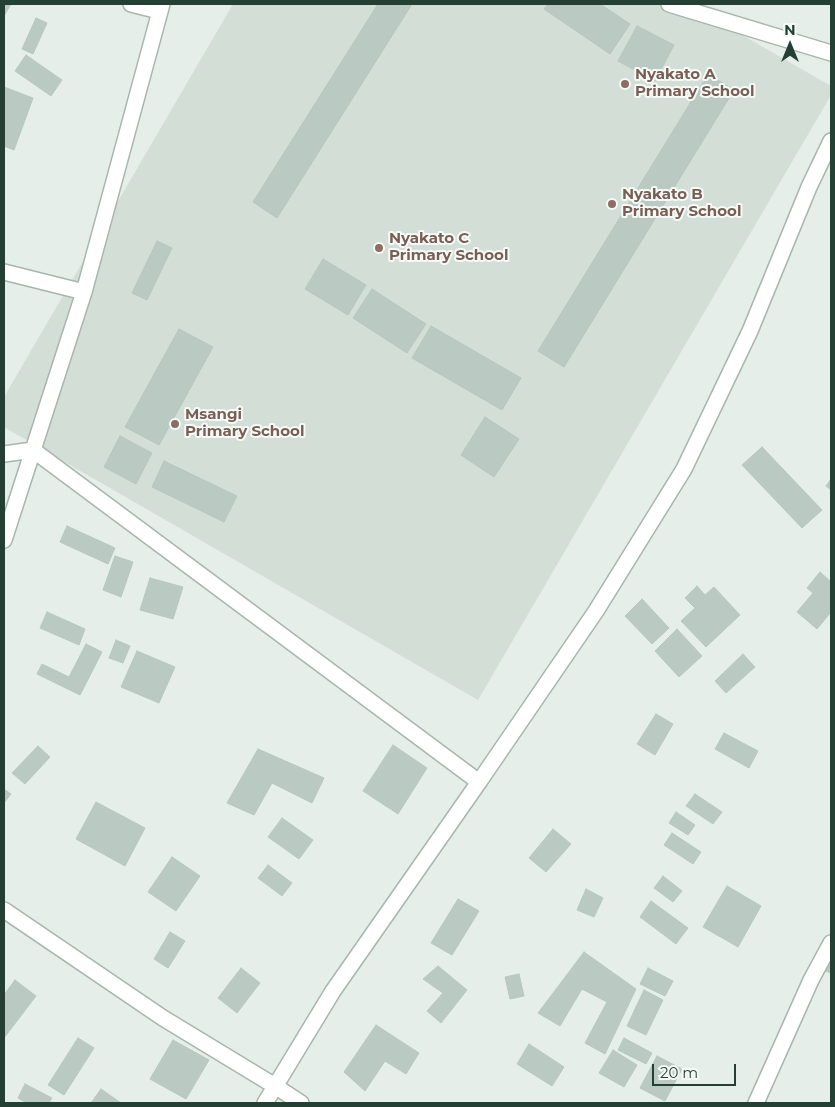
<!DOCTYPE html>
<html>
<head>
<meta charset="utf-8">
<style>
  body { margin:0 }
  #map { position:relative; width:835px; height:1107px; overflow:hidden; background:#e5eee8; font-family:Montserrat,sans-serif }
  canvas { display:block }
  .frame { position:absolute; inset:0; border:5px solid #244034; pointer-events:none }
  .north { position:absolute; left:765px; top:20px; width:50px; height:50px; -webkit-text-stroke:4px #f6faf7; paint-order:stroke; rotate:0deg; font-size:14px; font-weight:700; line-height:20px; text-align:center; color:#244034 }
  .north::after { content:''; display:block; margin:auto; width:18px; height:22px; background:#244034; clip-path:polygon(50% 0,100% 100%,50% 72%,0 100%) }
  .scale { position:absolute; left:652px; top:1064px; width:84px; height:22px; box-sizing:border-box; border:2px solid #244034; border-top:0; padding-left:6px; font-size:15px; line-height:18px; white-space:nowrap; color:#244034; -webkit-text-stroke:4px #f6faf7; paint-order:stroke }
</style>
</head>
<body>
<div id="map">
<canvas width="835" height="1107"></canvas>
<div class="frame"></div>
<div class="north">N</div>
<div class="scale">20 m</div>
</div>
<script>
const ctx = document.querySelector('canvas').getContext('2d');
ctx.lineJoin = 'round';
function fill(path, color) {
  ctx.fillStyle = color;
  ctx.fill(path, 'evenodd');
}
function poly(rows) {
  const path = new Path2D();
  for (const r of rows) {
    path.moveTo(r[0], r[1]);
    for (let i = 2; i < r.length; i += 2) path.lineTo(r[i], r[i + 1]);
  }
  return path;
}
function strokePath(path, color, width, dash) {
  ctx.strokeStyle = color;
  ctx.lineWidth = width;
  ctx.lineCap = dash ? 'butt' : 'round';
  ctx.setLineDash(dash || []);
  ctx.stroke(path);
}
function drawText(font, color, halo, rows, align = 'center') {
  ctx.font = font + ' Montserrat,sans-serif';
  ctx.lineWidth = 4;
  ctx.setLineDash([]);
  ctx.textBaseline = 'middle';
  ctx.strokeStyle = halo;
  ctx.fillStyle = color;
  for (const [text, x, y, turn = 0] of rows) {
    ctx.save();
    ctx.translate(x, y);
    ctx.rotate((+turn || 0) * Math.PI / 180);
    ctx.textAlign = isNaN(turn) ? turn : align;
    if (halo) ctx.strokeText(text, 0, 0);
    ctx.fillText(text, 0, 0);
    ctx.restore();
  }
}
const built = poly([
  [233,4,688,4,831,86,831,95,478,700,4,427,4,397]
]);
const building = poly([
  [4,4,11,4,4,16,4,4],
  [378,4,412,4,277,218,253,202,378,4],
  [548,4,600,4,630,24,610,54,544,9,548,4],
  [36,18,47,23,33,54,22,49,36,18],
  [637,26,674,45,655,81,618,61,637,26],
  [26,55,62,80,51,96,15,71,26,55],
  [708,74,734,90,564,367,538,351,708,74],
  [4,87,33,98,14,150,4,146,4,87],
  [157,241,172,248,147,300,132,293,157,241],
  [323,259,366,285,348,315,305,289,323,259],
  [372,289,426,324,407,353,353,318,372,289],
  [431,326,521,378,502,410,412,358,431,326],
  [179,329,213,347,159,445,125,427,179,329],
  [485,417,519,439,494,477,461,455,485,417],
  [120,436,152,453,136,484,104,467,120,436],
  [762,447,822,510,802,528,742,465,762,447],
  [164,461,237,496,224,522,152,487,164,461],
  [831,479,831,490,826,486,831,479],
  [67,526,115,548,108,564,60,542,67,526],
  [115,556,133,562,121,597,103,590,115,556],
  [820,572,831,582,831,612,817,629,797,612,813,593,807,588,820,572],
  [150,578,183,587,173,619,140,610,150,578],
  [697,586,705,595,714,587,740,615,706,647,681,621,695,608,685,598,697,586],
  [642,599,669,628,652,644,625,616,642,599],
  [47,612,85,629,79,645,40,628,47,612],
  [677,629,702,656,679,677,655,651,677,629],
  [116,640,130,646,123,663,109,658,116,640],
  [86,644,102,652,80,695,37,674,42,664,69,677,86,644],
  [137,651,175,667,159,703,121,687,137,651],
  [743,654,755,667,726,693,715,681,743,654],
  [656,714,673,724,655,755,637,744,656,714],
  [724,733,758,751,749,768,715,749,724,733],
  [393,745,427,768,398,814,363,791,393,745],
  [38,746,50,757,25,784,12,773,38,746],
  [258,749,324,778,312,803,272,783,254,815,227,803,258,749],
  [4,789,11,794,4,803,4,789],
  [695,794,722,812,713,824,686,806,695,794],
  [96,802,145,828,125,866,76,839,96,802],
  [676,812,695,825,688,835,669,823,676,812],
  [282,818,313,840,299,859,268,837,282,818],
  [553,829,571,844,546,872,529,858,553,829],
  [672,833,701,852,693,864,664,845,672,833],
  [172,857,200,876,176,911,148,892,172,857],
  [268,865,292,883,282,896,258,878,268,865],
  [663,876,682,891,673,902,654,888,663,876],
  [727,886,761,906,738,947,703,927,727,886],
  [586,889,603,898,594,917,577,910,586,889],
  [458,899,479,911,452,955,431,943,458,899],
  [651,901,688,928,676,944,640,917,651,901],
  [170,932,185,941,168,968,154,959,170,932],
  [584,952,636,989,605,1054,585,1043,607,1002,582,989,560,1026,538,1013,584,952],
  [831,952,831,973,823,970,831,952],
  [438,966,467,990,441,1023,427,1011,443,993,423,979,438,966],
  [241,968,260,983,237,1013,218,998,241,968],
  [648,968,673,981,665,996,640,984,648,968],
  [519,974,524,996,510,999,505,977,519,974],
  [15,980,36,996,4,1038,4,995,15,980],
  [644,990,663,1000,646,1035,627,1026,644,990],
  [376,1025,419,1053,406,1074,385,1061,365,1091,344,1072,376,1025],
  [78,1038,94,1048,64,1095,48,1085,78,1038],
  [624,1038,652,1053,646,1064,618,1050,624,1038],
  [173,1040,209,1060,186,1099,150,1079,173,1040],
  [529,1044,564,1067,552,1086,517,1064,529,1044],
  [613,1050,637,1065,624,1087,599,1073,613,1050],
  [657,1056,682,1069,665,1101,640,1088,657,1056],
  [25,1084,52,1098,49,1103,27,1103,18,1098,25,1084],
  [101,1089,121,1103,91,1103,101,1089]
]);
const service = poly([
  [479,782,596,611,684,469,750,331,809,187,831,141]
]);
const minor = poly([
  [131,4,159,11],
  [669,4,831,53],
  [4,272,84,292],
  [4,454,33,450,479,782,333,991,265,1103],
  [4,540,84,292,162,4],
  [4,910,163,1018,275,1086,301,1103],
  [756,1103,811,980,831,943]
]);
const markers = [
  [625,84,5,"#8d6e63"],
  [612,204,5,"#8d6e63"],
  [379,248,5,"#8d6e63"],
  [175,424,5,"#8d6e63"]
];
const educationNames = [
  ["Nyakato A",635,75],
  ["Primary School",635,92],
  ["Nyakato B",622,195],
  ["Primary School",622,212],
  ["Nyakato C",389,239],
  ["Primary School",389,256],
  ["Msangi",185,415],
  ["Primary School",185,432]
];
fill(built, '#d3ded7');
fill(building, '#bac9c1');
strokePath(building, '#b7c8be', 1);
strokePath(service, '#a7b6ae', 18);
strokePath(minor, '#a7b6ae', 18);
strokePath(service, '#fff', 15);
strokePath(minor, '#fff', 15);
for (const [x, y, r, color] of markers) {
  const dot = new Path2D();
  dot.arc(x, y, r, 0, 2 * Math.PI);
  ctx.fillStyle = color;
  ctx.fill(dot);
  strokePath(dot, '#f6faf7', 2);
}
drawText('bold 15px', '#785e54', '#f6faf7', educationNames, 'left');
</script>
</body>
</html>
